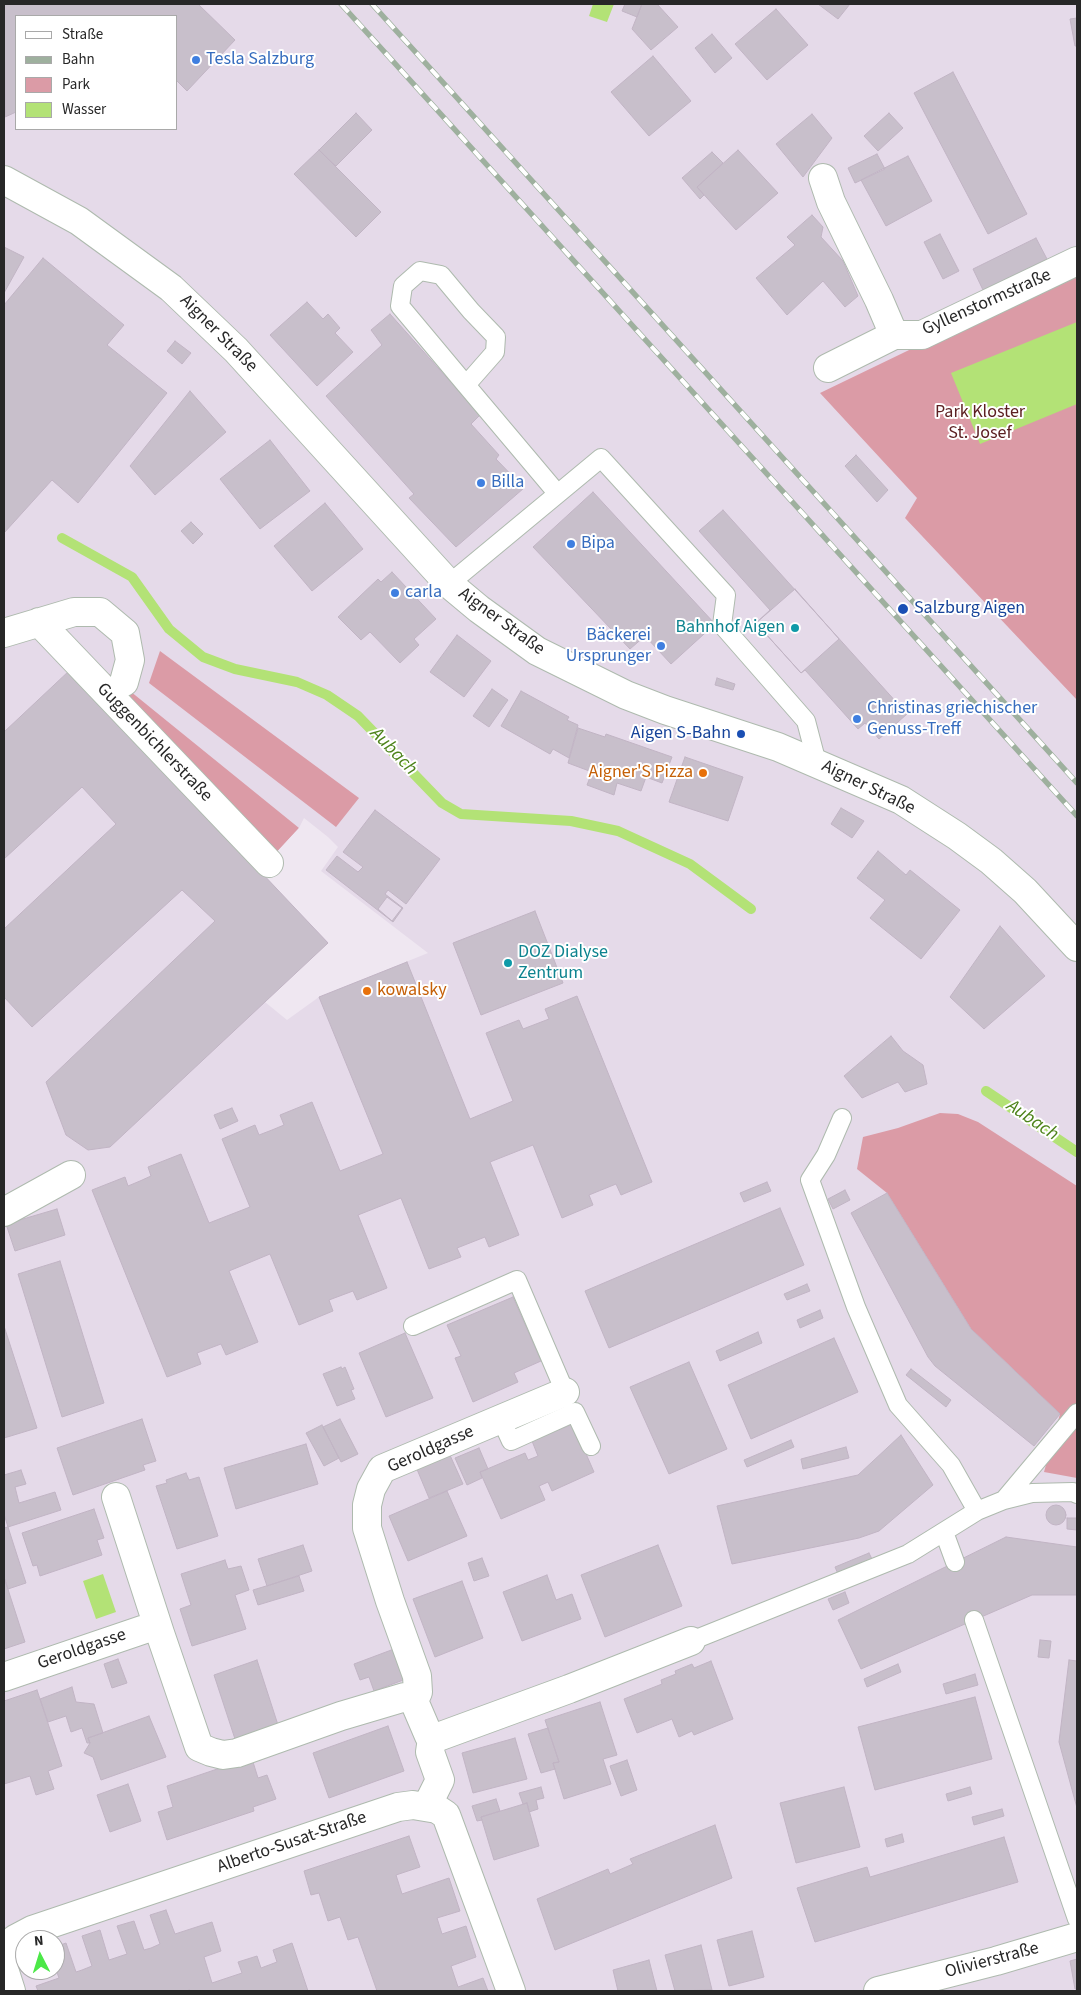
<!DOCTYPE html>
<html>
<head>
<meta charset="utf-8">
<style>
  body { margin:0 }
  #map { position:relative; width:1081px; height:1995px; overflow:hidden; background:#e5dae9; font-family:"Source Sans 3",sans-serif }
  canvas { display:block }
  .frame { position:absolute; inset:0; border:5px solid #272727; pointer-events:none }
  .legend { position:absolute; left:15px; top:15px; width:162px; height:115px; box-sizing:border-box; background:#fff; border:1px solid #a9a9a9; margin:0; padding:6px 9px; list-style:none; font-size:15px; color:#272727 }
  .legend li { display:flex; align-items:center; gap:10px; height:25px }
  .legend b { width:25px; border:1px solid #a9a9a9 }
  .north { position:absolute; left:15px; top:1930px; width:50px; height:50px; box-sizing:border-box; background:#fff; border:1px solid #a9a9a9; border-radius:50%; rotate:355deg; font-size:14px; font-weight:700; line-height:20px; text-align:center; color:#272727 }
  .north::after { content:''; display:block; margin:auto; width:18px; height:22px; background:#4ce848; clip-path:polygon(50% 0,100% 100%,50% 72%,0 100%) }
</style>
</head>
<body>
<div id="map">
<canvas width="1081" height="1995"></canvas>
<div class="frame"></div>
<ul class="legend">
<li><b style="height:6px;background:#fff"></b>Straße</li>
<li><b style="height:6px;background:#9eb09e"></b>Bahn</li>
<li><b style="height:14px;background:#db9ba6"></b>Park</li>
<li><b style="height:14px;background:#b3e276"></b>Wasser</li>
</ul>
<div class="north">N</div>
</div>
<script>
const ctx = document.querySelector('canvas').getContext('2d');
ctx.lineJoin = 'round';
function fill(path, color) {
  ctx.fillStyle = color;
  ctx.fill(path, 'evenodd');
}
function poly(rows) {
  const path = new Path2D();
  for (const r of rows) {
    if (r.length === 3) {
      path.moveTo(r[0] + r[2], r[1]);
      path.arc(r[0], r[1], r[2], 0, 2 * Math.PI);
      continue;
    }
    path.moveTo(r[0], r[1]);
    for (let i = 2; i < r.length; i += 2) path.lineTo(r[i], r[i + 1]);
  }
  return path;
}
function strokePath(path, color, width, dash) {
  ctx.strokeStyle = color;
  ctx.lineWidth = width;
  ctx.lineCap = dash ? 'butt' : 'round';
  ctx.setLineDash(dash || []);
  ctx.stroke(path);
}
function drawText(font, color, halo, rows, align = 'center') {
  ctx.font = font + ' "Source Sans 3",sans-serif';
  ctx.lineWidth = 4;
  ctx.setLineDash([]);
  ctx.textBaseline = 'middle';
  ctx.strokeStyle = halo;
  ctx.fillStyle = color;
  for (const [text, x, y, turn = 0] of rows) {
    ctx.save();
    ctx.translate(x, y);
    ctx.rotate((+turn || 0) * Math.PI / 180);
    ctx.textAlign = isNaN(turn) ? turn : align;
    if (halo) ctx.strokeText(text, 0, 0);
    ctx.fillText(text, 0, 0);
    ctx.restore();
  }
}
const green = poly([
  [1077,269,1077,700,905,518,917,498,820,393],
  [160,651,359,798,336,827,149,683],
  [109,674,299,828,274,855,105,679],
  [940,1113,958,1114,978,1122,1077,1186,1077,1478,1044,1472,1060,1414,971,1329,887,1193,857,1169,863,1137,898,1128]
]);
const plaza = poly([
  [304,818,328,837,338,847,321,871,428,953,319,997,287,1020,265,1002,328,942,262,874,274,855,299,828]
]);
const water = poly([
  [593,4,614,4,607,22,589,16],
  [1077,322,1077,404,980,444,951,373],
  [103,1574,116,1612,96,1619,83,1581]
]);
const stream = poly([
  [62,538,132,577,169,629,203,657,235,669,297,682,327,695,358,716,442,803,461,814,571,821,618,831,690,864,751,909],
  [986,1091,1077,1152]
]);
const building = poly([
  [4,4,198,4,235,40,187,91,176,80,176,16,16,16,16,112,5,117,4,4],
  [625,4,642,4,637,17,622,11,625,4],
  [642,4,657,4,678,27,651,50,632,29,642,4],
  [818,4,850,4,838,19,818,4],
  [776,9,808,45,767,80,735,44,776,9],
  [1077,18,1077,46,1075,46,1070,19,1077,18],
  [712,34,732,58,715,73,695,48,712,34],
  [653,56,691,101,649,136,611,92,653,56],
  [953,72,1027,214,988,234,914,93,953,72],
  [356,113,372,130,336,166,319,150,356,113],
  [889,113,903,128,878,151,864,136,889,113],
  [812,114,832,138,803,177,776,144,812,114],
  [319,150,381,212,356,237,294,174,319,150],
  [738,150,778,193,736,230,697,187,738,150],
  [712,152,723,163,697,187,704,195,700,199,682,178,712,152],
  [877,154,885,169,855,183,848,168,877,154],
  [908,156,932,201,886,226,861,180,908,156],
  [812,215,823,227,821,237,843,261,858,296,845,307,823,281,787,315,756,278,795,245,787,237,812,215],
  [940,234,959,271,943,279,924,242,940,234],
  [1036,238,1047,259,983,290,973,269,1036,238],
  [4,247,24,257,4,293,4,247],
  [43,258,124,325,107,345,167,393,78,503,52,480,4,533,4,305,43,258],
  [307,302,323,319,328,314,340,328,335,333,353,352,317,386,270,335,307,302],
  [390,314,480,415,471,424,499,455,496,459,524,488,456,547,409,498,414,494,326,396,382,345,371,330,390,314],
  [175,341,191,353,182,364,167,351,175,341],
  [190,391,226,432,155,495,130,466,190,391],
  [270,440,310,491,260,529,220,479,270,440],
  [856,455,888,490,877,502,845,466,856,455],
  [593,492,715,624,671,664,645,636,630,649,533,547,593,492],
  [325,503,363,549,312,591,274,546,325,503],
  [723,510,907,714,879,739,865,723,858,729,805,670,801,673,756,623,770,610,699,531,723,510],
  [191,522,203,534,193,544,181,531,191,522],
  [392,572,436,619,414,639,419,645,400,663,370,632,361,640,338,617,378,579,381,582,392,572],
  [795,589,839,639,801,673,756,623,795,589],
  [457,635,491,661,464,697,430,672,457,635],
  [70,670,328,943,110,1147,88,1150,66,1135,46,1082,215,921,182,890,32,1027,4,997,4,929,116,824,82,787,4,859,4,732,70,670],
  [717,678,735,684,733,690,715,685,717,678],
  [492,689,508,700,489,727,473,716,492,689],
  [521,691,569,717,567,720,578,725,569,758,553,749,550,754,501,726,521,691],
  [578,728,605,737,606,734,672,757,662,783,646,777,641,791,617,783,614,795,587,785,592,772,568,763,578,728],
  [685,757,743,777,728,821,669,802,685,757],
  [841,808,864,821,852,838,831,824,841,808],
  [375,810,440,859,406,904,388,890,385,894,403,908,393,922,326,870,337,856,358,872,363,867,343,852,375,810],
  [878,851,906,875,910,870,960,910,921,959,870,918,885,900,857,878,878,851],
  [387,897,402,908,392,921,378,909,387,897],
  [535,911,563,983,481,1015,453,943,535,911],
  [1000,926,1045,976,984,1029,950,997,1000,926],
  [407,962,470,1119,513,1101,486,1033,519,1020,523,1029,549,1019,545,1009,577,996,652,1182,621,1195,616,1184,589,1195,593,1205,562,1218,533,1145,490,1162,519,1235,489,1247,485,1237,457,1248,461,1257,429,1269,401,1198,358,1215,387,1288,357,1300,353,1291,329,1300,333,1311,299,1325,270,1254,229,1271,258,1342,226,1355,221,1344,197,1353,201,1364,167,1377,92,1190,125,1177,128,1186,140,1181,151,1176,148,1167,181,1154,209,1223,250,1207,222,1139,255,1125,259,1135,272,1130,284,1125,280,1115,312,1102,340,1171,383,1154,319,997,407,962],
  [891,1036,903,1051,923,1065,927,1084,905,1092,898,1082,862,1098,844,1076,891,1036],
  [232,1108,238,1121,220,1129,214,1115,232,1108],
  [767,1182,771,1191,744,1202,740,1193,767,1182],
  [845,1190,850,1200,833,1209,828,1199,845,1190],
  [887,1193,971,1329,1060,1414,1034,1446,935,1366,928,1357,851,1213,887,1193],
  [780,1208,804,1265,609,1348,585,1291,780,1208],
  [57,1209,65,1235,15,1251,6,1224,57,1209],
  [60,1261,104,1403,62,1417,18,1274,60,1261],
  [807,1284,810,1291,787,1300,784,1294,807,1284],
  [513,1297,541,1361,514,1373,518,1382,473,1402,455,1358,461,1356,447,1325,513,1297],
  [820,1310,823,1318,800,1328,797,1320,820,1310],
  [4,1326,37,1428,4,1438,4,1326],
  [758,1332,762,1343,720,1361,716,1351,758,1332],
  [405,1333,433,1398,386,1417,359,1353,405,1333],
  [834,1338,858,1392,751,1439,728,1385,834,1338],
  [689,1362,727,1449,669,1474,630,1387,689,1362],
  [341,1367,342,1369,345,1367,354,1389,351,1390,355,1399,337,1406,323,1374,341,1367],
  [911,1369,951,1400,946,1407,906,1375,911,1369],
  [142,1419,156,1461,143,1465,145,1470,73,1495,57,1448,142,1419],
  [340,1419,358,1454,341,1462,323,1427,340,1419],
  [573,1424,594,1472,552,1491,548,1482,539,1486,545,1500,501,1519,480,1472,525,1453,528,1460,538,1456,532,1441,573,1424],
  [322,1425,339,1458,324,1466,306,1433,322,1425],
  [901,1435,933,1485,879,1531,859,1538,732,1564,717,1506,858,1475,901,1435],
  [791,1440,794,1447,747,1467,744,1460,791,1440],
  [306,1444,318,1484,236,1509,224,1468,306,1444],
  [846,1447,849,1458,803,1469,801,1459,846,1447],
  [479,1448,488,1469,480,1472,482,1478,467,1485,455,1458,479,1448],
  [449,1453,463,1484,429,1498,416,1467,449,1453],
  [21,1470,26,1484,15,1487,19,1503,55,1492,61,1510,8,1527,4,1514,4,1475,21,1470],
  [186,1473,189,1480,199,1477,218,1536,177,1549,156,1486,167,1483,166,1480,186,1473],
  [447,1491,467,1536,408,1561,389,1516,447,1491],
  [1056,1515,10],
  [94,1509,104,1538,97,1540,102,1555,40,1576,37,1565,33,1566,22,1533,94,1509],
  [1067,1518,1077,1518,1077,1530,1067,1529,1067,1518],
  [8,1527,26,1583,8,1589,4,1577,4,1528,8,1527],
  [1006,1537,1077,1547,1077,1595,1032,1595,861,1669,838,1620,1006,1537],
  [303,1545,312,1571,267,1586,258,1559,303,1545],
  [658,1545,682,1606,605,1637,581,1575,658,1545],
  [869,1553,872,1559,838,1574,835,1567,869,1553],
  [482,1558,489,1576,474,1581,468,1563,482,1558],
  [225,1560,228,1569,241,1566,249,1590,235,1595,246,1629,192,1646,180,1609,191,1605,181,1574,225,1560],
  [547,1575,556,1600,572,1594,581,1619,522,1641,503,1592,547,1575],
  [299,1576,304,1591,258,1605,253,1590,299,1576],
  [4,1577,25,1642,4,1649,4,1577],
  [462,1581,483,1638,435,1657,413,1599,462,1581],
  [845,1592,849,1603,833,1610,828,1599,845,1592],
  [1040,1640,1051,1641,1049,1658,1038,1657,1040,1640],
  [394,1649,406,1679,374,1691,369,1677,360,1680,354,1664,394,1649],
  [118,1659,127,1683,112,1688,104,1664,118,1659],
  [257,1660,278,1725,235,1739,214,1675,257,1660],
  [1069,1660,1077,1661,1077,1808,1059,1742,1069,1660],
  [711,1661,733,1719,694,1735,692,1731,679,1737,672,1719,637,1733,624,1699,662,1684,661,1680,676,1674,675,1671,692,1664,694,1668,711,1661],
  [898,1664,901,1672,867,1687,864,1679,898,1664],
  [975,1674,978,1685,946,1694,943,1684,975,1674],
  [72,1687,76,1702,94,1704,103,1733,88,1738,90,1743,87,1743,82,1728,71,1732,66,1716,48,1722,40,1699,72,1687],
  [37,1690,62,1766,48,1771,54,1789,36,1795,30,1776,4,1784,4,1701,37,1690],
  [975,1697,992,1759,875,1790,858,1727,975,1697],
  [600,1702,617,1755,603,1759,611,1784,564,1799,553,1763,559,1762,545,1720,600,1702],
  [149,1716,166,1757,101,1780,93,1757,84,1753,90,1743,88,1738,149,1716],
  [388,1726,404,1771,329,1798,313,1753,388,1726],
  [548,1728,559,1762,553,1763,555,1769,541,1773,528,1734,548,1728],
  [515,1738,527,1779,473,1793,462,1753,515,1738],
  [627,1760,637,1790,621,1796,610,1766,627,1760],
  [238,1762,239,1767,253,1762,258,1778,267,1775,276,1799,253,1807,254,1811,167,1840,158,1812,173,1807,167,1786,238,1762],
  [128,1784,141,1821,110,1832,97,1795,128,1784],
  [541,1787,544,1798,536,1800,538,1809,529,1812,527,1803,523,1804,519,1793,541,1787],
  [844,1787,860,1847,796,1863,780,1803,844,1787],
  [970,1787,972,1794,948,1801,946,1794,970,1787],
  [496,1799,500,1811,481,1817,482,1820,477,1821,472,1806,496,1799],
  [527,1803,539,1846,494,1860,481,1817,527,1803],
  [1002,1809,1004,1816,974,1825,972,1817,1002,1809],
  [715,1825,732,1878,555,1950,537,1899,608,1869,610,1874,633,1864,630,1859,715,1825],
  [902,1834,904,1842,887,1847,885,1839,902,1834],
  [409,1836,420,1867,396,1875,402,1894,449,1878,460,1911,437,1918,442,1934,466,1926,476,1957,451,1966,458,1987,483,1978,488,1991,377,1991,358,1937,348,1940,340,1917,328,1921,319,1893,311,1895,304,1871,409,1836],
  [1004,1837,1018,1882,815,1942,797,1888,867,1867,870,1877,1004,1837],
  [166,1910,175,1934,212,1922,221,1951,204,1957,212,1983,242,1973,238,1962,257,1956,261,1968,277,1962,273,1950,292,1943,308,1991,190,1991,190,1990,185,1991,38,1991,36,1986,59,1978,55,1967,55,1947,66,1943,76,1972,82,1970,92,1966,82,1936,100,1930,109,1960,127,1954,117,1926,134,1921,144,1950,151,1948,160,1944,150,1915,166,1910],
  [752,1931,764,1977,729,1986,717,1940,752,1931],
  [701,1945,712,1990,675,1991,665,1955,701,1945],
  [1077,1959,1077,1989,1075,1989,1070,1961,1077,1959],
  [649,1960,657,1991,618,1991,613,1970,649,1960]
]);
const service = poly([
  [466,385,400,306,403,286,420,271,441,275,471,311,496,337,495,352,466,385,557,493],
  [449,584,601,458,726,595,722,625,806,721,817,763],
  [842,1118,826,1155,810,1180,856,1307,898,1405,951,1465,977,1511],
  [413,1326,517,1280,565,1392],
  [501,1419,511,1441,575,1412,591,1446],
  [1004,1500,1077,1413],
  [944,1532,955,1562],
  [974,1620,1077,1919],
  [691,1641,908,1554,977,1511,1004,1500,1032,1493,1073,1492,1077,1494]
]);
const minor = poly([
  [823,178,831,202,879,300,894,335],
  [828,368,894,335,922,335,1077,261],
  [39,622,269,863],
  [4,633,74,612,100,612,125,633,130,660,124,682],
  [4,1212,71,1175],
  [116,1497,160,1633],
  [4,1677,148,1628,154,1628,160,1633,199,1747,211,1752,223,1755,237,1753,341,1716,405,1697,414,1701,429,1736,438,1737,569,1689,691,1641],
  [414,1701,418,1692,417,1676,390,1601,367,1528,367,1505,371,1489,382,1469,565,1392],
  [427,1806,440,1780,430,1752,432,1738],
  [11,1991,4,1969,7,1952,15,1939,32,1930,398,1807,413,1805,437,1809,446,1815,511,1991],
  [878,1991,996,1961,1077,1937]
]);
const secondary = poly([
  [4,180,79,221,171,288,236,350,449,584,479,609,537,651,626,695,665,710,778,747,901,800,957,836,991,861,1025,891,1077,947]
]);
const rail = poly([
  [341,4,1077,816],
  [372,4,1077,783]
]);
const markers = [
  [196,60,5,"#3f7fe0"],
  [481,483,5,"#3f7fe0"],
  [571,544,5,"#3f7fe0"],
  [395,593,5,"#3f7fe0"],
  [903,609,6,"#1a4fb4"],
  [795,628,5,"#0f9aa8"],
  [661,646,5,"#3f7fe0"],
  [857,719,5,"#3f7fe0"],
  [741,734,5,"#1a4fb4"],
  [703,773,5,"#e8710a"],
  [508,963,5,"#0f9aa8"],
  [367,991,5,"#e8710a"]
];
const shopNames = [
  ["Tesla Salzburg",206,60],
  ["Billa",491,483],
  ["Bipa",581,544],
  ["carla",405,593],
  ["Bäckerei",651,636,"right"],
  ["Ursprunger",651,657,"right"],
  ["Christinas griechischer",867,709],
  ["Genuss-Treff",867,730]
];
const streetNames = [
  ["Gyllenstormstraße",987,303,-24],
  ["Aigner Straße",218,334,45],
  ["Aigner Straße",501,622,36],
  ["Guggenbichlerstraße",154,743,46],
  ["Aigner Straße",868,788,26],
  ["Geroldgasse",431,1450,-24],
  ["Geroldgasse",82,1650,-19],
  ["Alberto-Susat-Straße",292,1843,-19],
  ["Olivierstraße",992,1961,-15]
];
const parkNames = [
  ["Park Kloster",980,413],
  ["St. Josef",980,434]
];
const transitNames = [
  ["Salzburg Aigen",914,609],
  ["Aigen S-Bahn",731,734,"right"]
];
const cultureNames = [
  ["Bahnhof Aigen",785,628],
  ["DOZ Dialyse",518,953,"left"],
  ["Zentrum",518,974,"left"]
];
const foodNames = [
  ["Aigner'S Pizza",693,773],
  ["kowalsky",377,991,"left"]
];
const waterNames = [
  ["Aubach",393,752,46],
  ["Aubach",1032,1121,34]
];
fill(green, '#db9ba6');
fill(plaza, '#efe7f1');
fill(water, '#b3e276');
strokePath(stream, '#b3e276', 10);
fill(building, '#c8bfcb');
strokePath(building, '#c1b4c4', 1);
strokePath(service, '#aebaae', 20);
strokePath(minor, '#aebaae', 30);
strokePath(secondary, '#aebaae', 30);
strokePath(service, '#fff', 18);
strokePath(minor, '#fff', 28);
strokePath(secondary, '#fff', 28);
strokePath(rail, '#9eb09e', 5.5);
strokePath(rail, '#fff', 4, [11]);
for (const [x, y, r, color] of markers) {
  const dot = new Path2D();
  dot.arc(x, y, r, 0, 2 * Math.PI);
  ctx.fillStyle = color;
  ctx.fill(dot);
  strokePath(dot, '#fff', 2);
}
drawText('18px', '#366cbe', '#fff', shopNames, 'left');
drawText('18px', '#272727', '#fff', streetNames);
drawText('18px', '#5c2022', '#fff', parkNames);
drawText('18px', '#164399', '#fff', transitNames, 'left');
drawText('18px', '#0d838f', '#fff', cultureNames, 'right');
drawText('18px', '#c56008', '#fff', foodNames, 'right');
drawText('italic 19px', '#4d831a', '#fff', waterNames);
</script>
</body>
</html>
